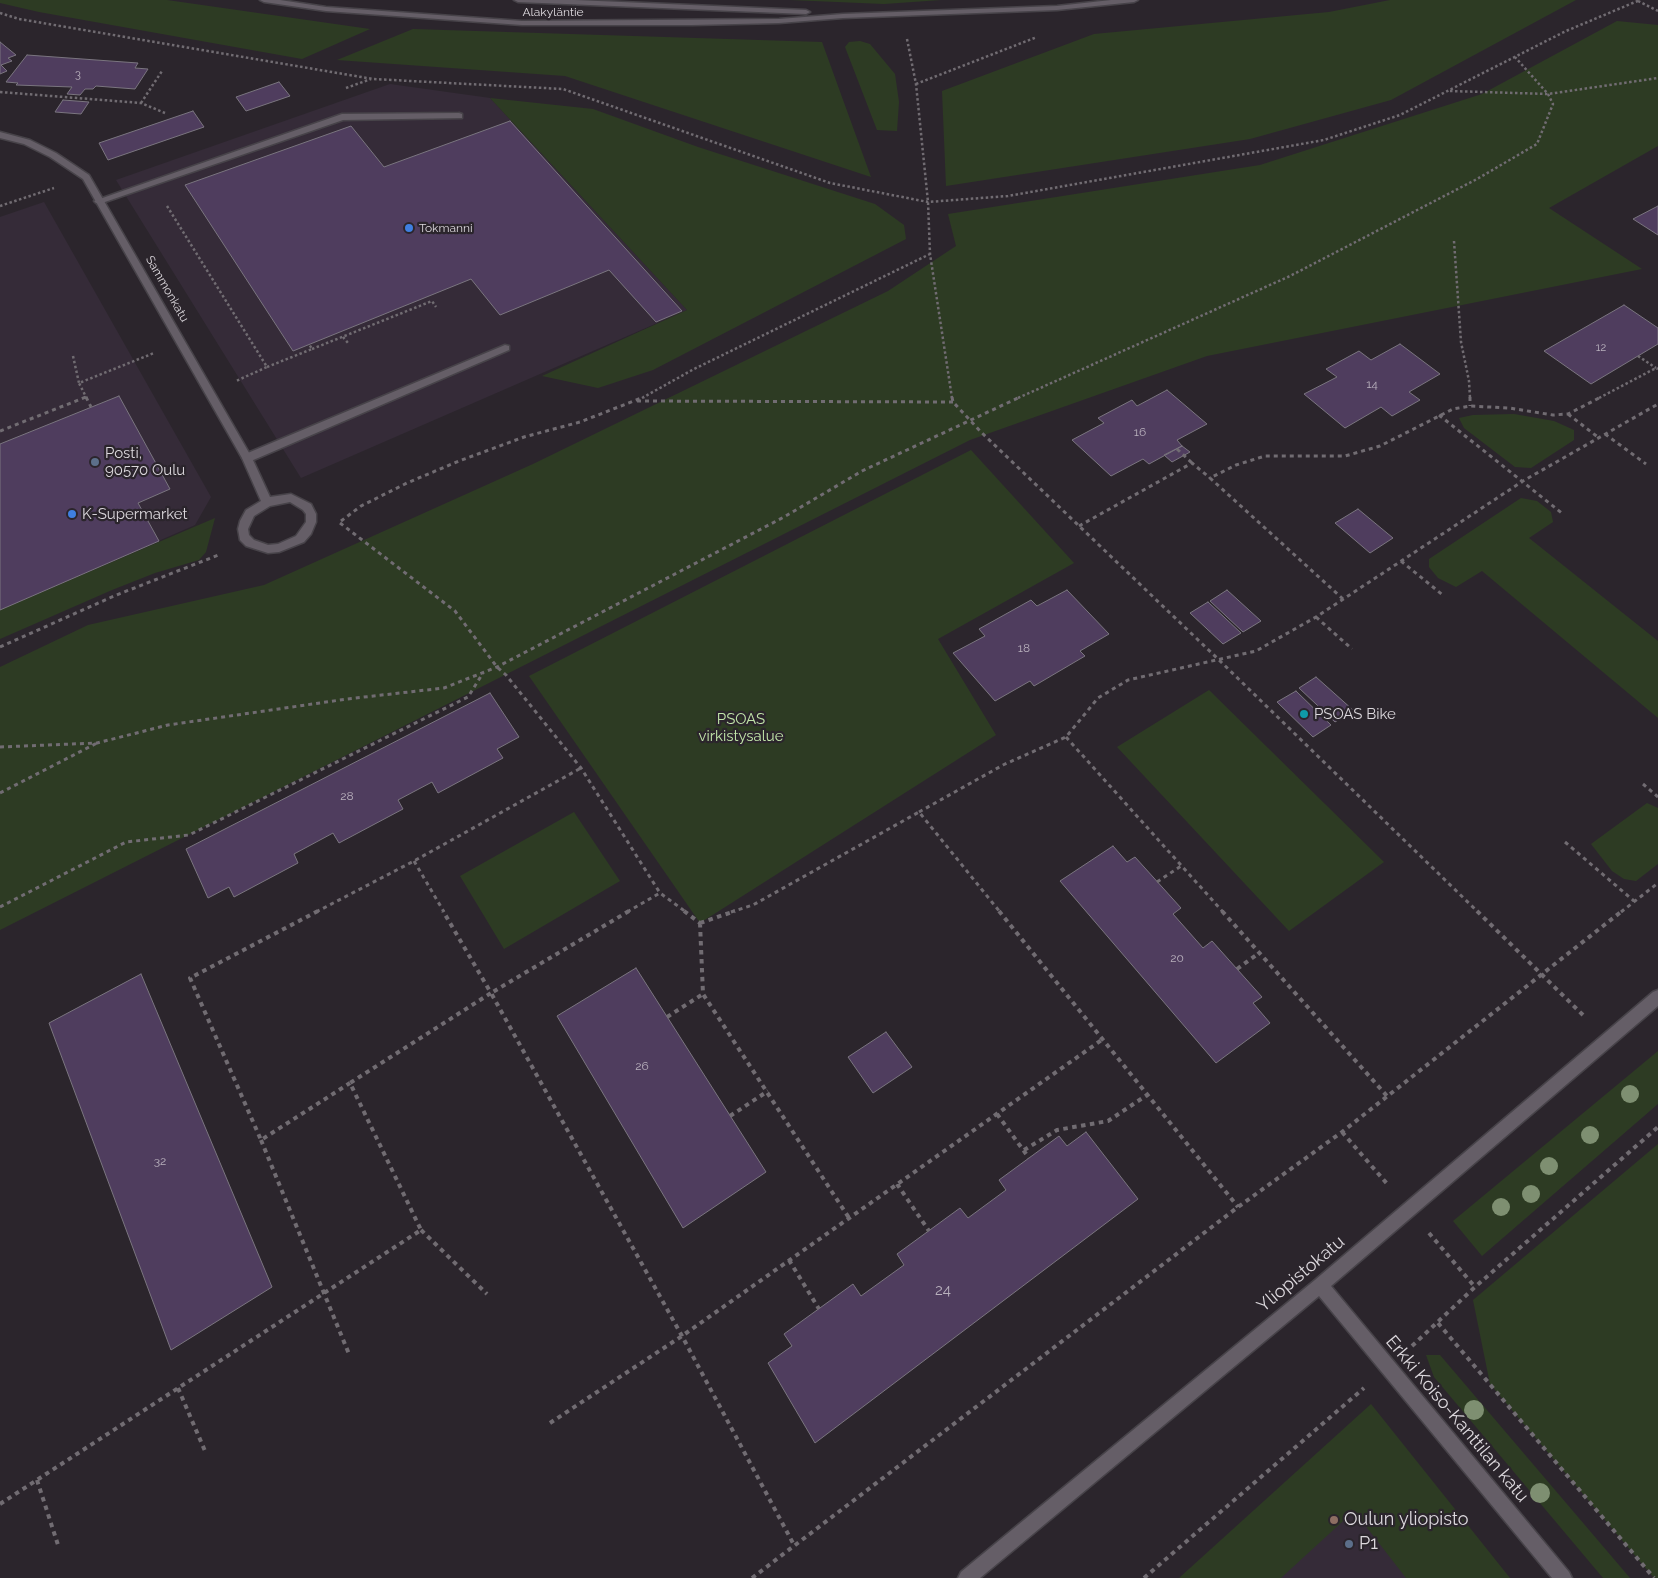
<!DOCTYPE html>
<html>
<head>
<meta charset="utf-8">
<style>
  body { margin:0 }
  canvas { display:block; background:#2b252c }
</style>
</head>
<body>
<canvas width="1658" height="1578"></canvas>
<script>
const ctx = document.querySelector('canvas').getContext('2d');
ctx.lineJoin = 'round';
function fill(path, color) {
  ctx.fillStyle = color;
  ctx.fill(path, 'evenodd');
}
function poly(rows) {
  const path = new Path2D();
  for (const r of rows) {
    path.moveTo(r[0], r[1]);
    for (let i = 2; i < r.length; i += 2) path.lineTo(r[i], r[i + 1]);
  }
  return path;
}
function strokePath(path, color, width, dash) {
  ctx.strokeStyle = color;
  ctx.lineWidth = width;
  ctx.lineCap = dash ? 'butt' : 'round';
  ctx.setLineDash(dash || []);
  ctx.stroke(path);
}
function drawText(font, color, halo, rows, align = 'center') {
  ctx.font = font + ' Raleway,sans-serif';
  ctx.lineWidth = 4.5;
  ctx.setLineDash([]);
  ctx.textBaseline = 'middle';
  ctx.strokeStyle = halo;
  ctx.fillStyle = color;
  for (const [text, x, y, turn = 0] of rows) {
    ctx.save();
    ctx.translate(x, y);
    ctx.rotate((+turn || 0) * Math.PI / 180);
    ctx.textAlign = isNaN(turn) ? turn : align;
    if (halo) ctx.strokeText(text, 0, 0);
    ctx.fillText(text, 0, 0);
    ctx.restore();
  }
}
const built = poly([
  [390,84,490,98,687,310,301,478,116,180],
  [44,202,211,497,195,525,0,610,0,217],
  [1344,1462,1435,1578,1213,1578]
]);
const green = poly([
  [0,0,167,0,370,29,302,59,39,12,0,3],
  [790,0,941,0,884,4],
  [1390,0,1576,0,1391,100,1250,139,946,186,942,91,1094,34,1329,12],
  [1617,21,1658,25,1658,146,1549,208,1642,269,1207,356,970,440,0,930,0,667,88,625,264,585,533,464,888,291,956,246,948,214,1260,165,1482,94],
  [413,29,822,42,871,177,565,76,337,60],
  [860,41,870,44,895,74,899,102,897,131,877,130,845,47,849,42],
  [490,98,593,109,698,147,875,204,904,225,906,239,653,370,598,388,542,376,687,310],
  [1514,414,1554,421,1574,430,1574,440,1531,468,1515,467,1464,428,1459,418,1473,415],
  [971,450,1074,563,938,639,996,735,700,923,529,676],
  [1521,498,1537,501,1551,512,1553,522,1529,538,1658,641,1658,718,1482,571,1456,587,1438,578,1429,567,1429,559],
  [215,518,206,552,199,560,155,573,112,590,0,639,0,610],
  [1209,690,1384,862,1289,931,1117,747],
  [1647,803,1658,808,1658,864,1636,881,1624,879,1612,871,1591,844],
  [574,812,620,881,504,949,460,876],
  [1658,1051,1658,1104,1482,1256,1453,1221],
  [1658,1144,1658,1578,1654,1578,1490,1384,1473,1300],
  [1426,1355,1440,1355,1630,1578,1603,1578,1434,1377],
  [1371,1404,1510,1578,1406,1578,1354,1511,1281,1578,1179,1578]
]);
const building = poly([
  [0,42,16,55,8,58,12,61,1,65,7,71,0,74,0,42],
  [27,55,138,63,135,68,148,69,135,89,96,86,93,89,85,89,80,95,67,94,72,87,16,85,18,83,6,82,27,55],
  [279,82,290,96,246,111,236,97,279,82],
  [63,100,89,102,81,114,55,112,63,100],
  [193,111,204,127,108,160,99,143,193,111],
  [510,121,682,311,656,322,609,270,500,315,471,279,293,351,185,185,351,126,384,167,510,121],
  [1658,206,1658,235,1633,219,1658,206],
  [1624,305,1658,328,1658,344,1591,384,1544,351,1624,305],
  [1400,344,1440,374,1409,392,1420,400,1392,416,1381,407,1345,428,1304,394,1337,377,1326,369,1359,351,1371,360,1400,344],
  [1167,390,1207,424,1177,440,1182,446,1149,464,1143,459,1111,476,1072,440,1104,423,1098,418,1132,400,1137,406,1167,390],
  [119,396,170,489,138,503,159,541,0,610,0,444,119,396],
  [1182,446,1190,452,1172,462,1164,455,1182,446],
  [1358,509,1393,538,1370,553,1335,523,1358,509],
  [1067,590,1109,634,1080,651,1085,656,1034,686,1030,681,995,701,953,653,985,636,979,629,1031,600,1037,606,1067,590],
  [1227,590,1261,621,1243,632,1210,601,1227,590],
  [1208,602,1241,633,1223,644,1190,613,1208,602],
  [1316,677,1353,710,1335,722,1299,688,1316,677],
  [1296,691,1331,725,1313,737,1277,702,1296,691],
  [490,693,519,737,497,749,503,758,438,793,432,782,398,800,403,809,339,843,333,833,294,854,298,863,234,897,229,887,208,898,186,849,490,693],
  [1113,846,1127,862,1135,857,1181,908,1173,914,1203,948,1212,941,1262,997,1253,1003,1270,1023,1216,1063,1060,881,1113,846],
  [636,968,766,1172,683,1228,557,1016,636,968],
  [141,974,272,1287,171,1350,49,1023,141,974],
  [886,1032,912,1067,873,1093,848,1057,886,1032],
  [1086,1132,1138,1199,815,1443,768,1363,792,1346,784,1334,853,1284,861,1296,904,1265,897,1254,960,1208,968,1218,1006,1190,999,1180,1059,1136,1067,1146,1086,1132]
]);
const pathFar2 = poly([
  [1638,1,1658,11],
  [0,13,19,19,373,79,563,89,830,183,928,202,1008,196,1324,140,1400,115,1566,31,1640,0],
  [907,39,916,84,928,202,930,254,952,398],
  [916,84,1037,37],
  [346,88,371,79],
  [1450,91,1548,94,1658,78],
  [0,92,141,103,165,113],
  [141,103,162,71],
  [0,206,54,188],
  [167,206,267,367,236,381],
  [1454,241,1461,342,1469,381,1470,398],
  [343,337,348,343],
  [312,349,432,301,436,307],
  [73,356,79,383],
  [1638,356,1656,368],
  [267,367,312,349,309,344],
  [84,398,86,397,79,383,154,353],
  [642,398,694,369,930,254],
  [1018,398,1290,276,1477,179,1537,144,1553,104,1548,94,1515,57],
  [1599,398,1656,368,1658,369]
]);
const pathFar1 = poly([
  [86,397,91,407],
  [952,397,953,402,981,432,1218,659,1478,912],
  [1470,397,1470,406],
  [637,401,953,402],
  [1568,414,1599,438],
  [1439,415,1563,514],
  [0,431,86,397],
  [1605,434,1646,464],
  [1177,449,1192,463],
  [341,521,361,506,407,483,459,461,524,437,580,422,644,397],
  [340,523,455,611,497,667,506,675,581,768,660,893,686,912],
  [1079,526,1192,463,1210,478],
  [1401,561,1444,596],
  [1343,599,1210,478,1236,465,1265,456,1345,456,1380,446,1453,409,1470,406,1509,408,1553,415,1568,414,1601,397],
  [1316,617,1352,649],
  [0,647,114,596,221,554],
  [1066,737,1223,912],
  [0,747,97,743,168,725,347,699,444,688,497,667,784,517,862,471,1020,397],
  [1643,784,1658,797],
  [0,793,97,743],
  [919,812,1003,765,1066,737,1098,698,1128,680,1256,651,1316,617,1523,481,1658,404],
  [1565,842,1634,901],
  [414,861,444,912],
  [1157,882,1181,866],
  [0,907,126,842,189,835,468,697,483,673],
  [316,912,414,861,581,768],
  [627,912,660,893],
  [731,912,753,905,919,812,1000,912],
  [1621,912,1658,883]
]);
const path = poly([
  [318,911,190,978,261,1140,350,1083],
  [629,911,491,993,682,1336,794,1545],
  [684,911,700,923],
  [999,911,1238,1207],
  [1222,911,1387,1096],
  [1477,911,1586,1018],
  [700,923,735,911],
  [700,923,703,994,849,1218],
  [1237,969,1259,953],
  [667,1017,703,994],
  [997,1114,1029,1158],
  [730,1116,768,1091],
  [1342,1132,1389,1186],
  [261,1140,349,1354],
  [1024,1150,1057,1130,1108,1121,1147,1095],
  [897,1184,929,1231],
  [421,1230,487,1294],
  [1429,1233,1475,1287],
  [789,1260,819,1309],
  [1438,1323,1654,1578],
  [1412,1346,1475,1287,1658,1127],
  [178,1388,205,1451],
  [550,1423,682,1336,1103,1039],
  [37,1480,58,1545],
  [0,1504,421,1230,350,1083,491,993,443,911],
  [752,1578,1238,1207,1342,1132,1622,911],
  [1144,1578,1364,1388]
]);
const lane = poly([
  [459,113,462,114,462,118,343,120,102,203,96,203,94,201,342,114,459,113],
  [505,345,509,346,509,350,251,461,247,462,242,458,243,455,505,345]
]);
const street = poly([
  [0,132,30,140,56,153,89,175,252,458,270,497,291,494,311,504,316,514,316,522,311,534,304,542,279,552,268,553,246,546,240,540,238,529,240,521,246,510,261,501,242,458,83,179,50,157,24,144,0,138,0,132],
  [290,502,303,510,306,514,306,522,296,536,278,544,268,545,254,540,249,535,248,529,254,516,270,506,290,502],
  [1658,990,1658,1006,1331,1286,1569,1572,1572,1578,1552,1578,1319,1296,980,1578,958,1578,961,1572,1315,1280,1653,992,1658,990]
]);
const secondary = poly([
  [260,0,280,0,326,7,522,21,779,19,843,14,1057,6,1111,0,1138,0,1134,2,1057,10,843,18,779,23,692,25,522,25,326,11,264,2,260,0],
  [514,0,575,0,806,10,810,12,806,14,518,2,514,0]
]);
const trees = [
  [1630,1094,9],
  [1590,1135,9],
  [1549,1166,9],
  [1531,1194,9],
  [1501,1207,9],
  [1474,1410,10],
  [1540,1493,10]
];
const markers = [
  [409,228,5,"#3f7fe0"],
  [95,462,5,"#5c6f8a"],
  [72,514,5,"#3f7fe0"],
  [1304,714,5,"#0f9aa8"],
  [1334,1520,5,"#8d6e63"],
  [1349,1544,5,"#5c6f8a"]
];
const farNumbernames = [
  ["3",78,75],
  ["12",1601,348]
];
const farStreetnames = [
  ["Alakyläntie",553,12],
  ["Sammonkatu",167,289,60]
];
const farPoinames = [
  ["Tokmanni",419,228]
];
const numberNames = [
  ["14",1372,384],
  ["16",1140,432],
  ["18",1024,648],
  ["28",347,796],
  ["20",1177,958],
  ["26",642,1066],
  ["32",160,1161]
];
const poiNames = [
  ["Posti,",105,453],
  ["90570 Oulu",105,470],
  ["K-Supermarket",82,514],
  ["PSOAS Bike",1314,714]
];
const parkNames = [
  ["PSOAS",741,719],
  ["virkistysalue",741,736]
];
const nearNumbernames = [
  ["24",943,1290]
];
const nearStreetnames = [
  ["Yliopistokatu",1301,1274,-40],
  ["Erkki Koiso-Kanttilan katu",1457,1419,50]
];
const nearPoinames = [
  ["Oulun yliopisto",1344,1520],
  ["P1",1359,1544]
];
fill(built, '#352b38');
fill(green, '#2d3b23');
fill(building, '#4f3d5e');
strokePath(building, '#7a757f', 1);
strokePath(lane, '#474349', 3);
strokePath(street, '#474349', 3);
strokePath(secondary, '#474349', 3);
strokePath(pathFar2, '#716c72', 2.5, [2.5, 2.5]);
strokePath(pathFar1, '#716c72', 3, [4, 4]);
strokePath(path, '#716c72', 4, [4.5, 4.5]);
fill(lane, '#655e67');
fill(street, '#655e67');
fill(secondary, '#655e67');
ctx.fillStyle = '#7e8f71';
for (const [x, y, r] of trees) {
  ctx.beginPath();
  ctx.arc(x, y, r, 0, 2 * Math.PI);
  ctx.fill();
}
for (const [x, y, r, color] of markers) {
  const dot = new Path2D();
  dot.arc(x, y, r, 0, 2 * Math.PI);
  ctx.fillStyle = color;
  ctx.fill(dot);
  strokePath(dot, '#2b252c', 2);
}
drawText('11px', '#b9b1bd', null, farNumbernames);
drawText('12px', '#dcd8dd', '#2b252c', farStreetnames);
drawText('12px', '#dcd8dd', '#2b252c', farPoinames, 'left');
drawText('12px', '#b9b1bd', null, numberNames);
drawText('15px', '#dcd8dd', '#2b252c', poiNames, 'left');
drawText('15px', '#c1e5a9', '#2b252c', parkNames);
drawText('15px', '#b9b1bd', null, nearNumbernames);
drawText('18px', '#dcd8dd', '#2b252c', nearStreetnames);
drawText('18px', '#dcd8dd', '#2b252c', nearPoinames, 'left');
</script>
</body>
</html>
